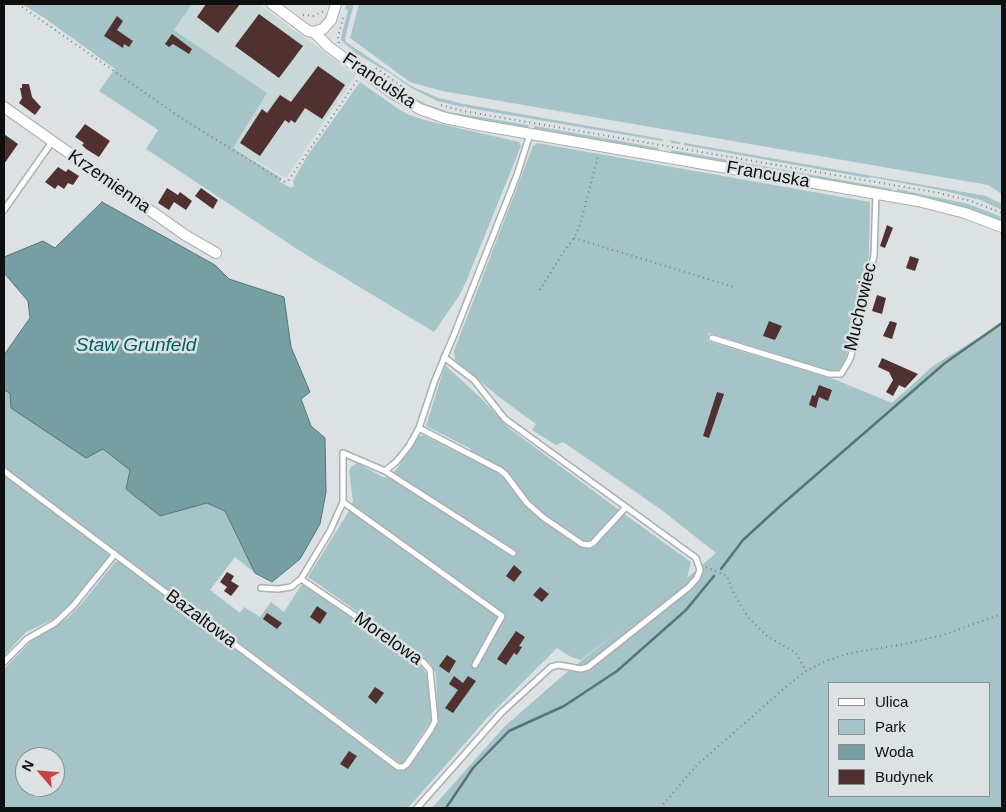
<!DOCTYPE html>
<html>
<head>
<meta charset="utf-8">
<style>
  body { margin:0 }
  #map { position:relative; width:1006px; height:812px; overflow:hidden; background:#dce2e3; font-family:Helvetica,sans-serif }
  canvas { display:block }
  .frame { position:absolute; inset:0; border:5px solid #0e1010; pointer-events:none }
  .legend { position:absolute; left:828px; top:682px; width:162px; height:115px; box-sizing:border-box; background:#dce2e3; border:1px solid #8a8e8f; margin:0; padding:6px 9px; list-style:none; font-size:15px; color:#0e1010 }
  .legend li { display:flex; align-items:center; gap:10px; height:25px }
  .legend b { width:25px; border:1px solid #8a8e8f }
  .north { position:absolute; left:15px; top:747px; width:50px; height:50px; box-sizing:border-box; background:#dce2e3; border:1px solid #8a8e8f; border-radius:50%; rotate:297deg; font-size:14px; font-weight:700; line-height:20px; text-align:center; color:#0e1010 }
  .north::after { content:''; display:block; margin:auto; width:18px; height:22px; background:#cf4040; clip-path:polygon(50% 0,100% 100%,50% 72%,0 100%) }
</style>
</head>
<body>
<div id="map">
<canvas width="1006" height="812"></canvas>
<div class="frame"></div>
<ul class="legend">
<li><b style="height:6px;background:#fff"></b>Ulica</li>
<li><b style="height:14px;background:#a5c4c7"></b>Park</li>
<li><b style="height:14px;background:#769fa3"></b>Woda</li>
<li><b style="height:14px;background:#50312f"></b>Budynek</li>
</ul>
<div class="north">N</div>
</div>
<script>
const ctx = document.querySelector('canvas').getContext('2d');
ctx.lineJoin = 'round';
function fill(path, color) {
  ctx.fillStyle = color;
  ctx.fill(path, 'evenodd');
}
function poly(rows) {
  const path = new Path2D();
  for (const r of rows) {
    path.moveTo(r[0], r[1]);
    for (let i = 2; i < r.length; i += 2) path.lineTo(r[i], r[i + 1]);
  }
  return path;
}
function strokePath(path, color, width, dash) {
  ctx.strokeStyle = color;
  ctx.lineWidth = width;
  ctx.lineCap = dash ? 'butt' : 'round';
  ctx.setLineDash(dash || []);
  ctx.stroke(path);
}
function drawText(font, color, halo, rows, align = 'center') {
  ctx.font = font + ' Helvetica,sans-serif';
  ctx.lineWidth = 5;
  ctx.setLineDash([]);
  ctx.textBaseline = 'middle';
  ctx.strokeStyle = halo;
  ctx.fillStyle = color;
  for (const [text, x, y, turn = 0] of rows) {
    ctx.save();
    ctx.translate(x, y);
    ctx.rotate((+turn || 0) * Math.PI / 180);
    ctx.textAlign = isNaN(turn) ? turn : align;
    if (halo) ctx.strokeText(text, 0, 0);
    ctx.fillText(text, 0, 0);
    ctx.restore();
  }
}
const built = poly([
  [192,4,258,4,356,75,286,178,233,148,267,93,174,30]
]);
const green = poly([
  [22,4,192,4,174,30,267,93,233,148,281,178,280,182,291,188,294,186,293,181,306,158,360,82,397,108,409,115,428,121,519,142,521,146,466,282,459,296,434,332,300,251,146,149,158,130,99,91,115,69,46,19],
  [347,4,354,4,345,38,346,42,411,86,439,98,464,104,986,196,1002,204,1002,210,976,198,976,199,945,191,871,177,868,178,684,145,684,143,681,142,680,144,671,143,671,141,663,139,662,141,468,108,464,106,463,107,437,101,411,88,390,73,357,54,342,41,341,38,348,10,345,9],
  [359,4,1002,4,1002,194,988,185,442,91,410,82,350,38],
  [357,60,410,96,426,104,449,112,528,125,529,129,470,119,425,106,397,91],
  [535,126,659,148,658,152,533,130],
  [537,143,870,202,869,255,860,311,845,360,840,369,831,371,709,333,707,341,836,380,892,403,933,366,1002,323,1002,808,432,808,504,727,560,678,622,628,581,660,571,657,557,648,488,717,408,808,4,808,4,669,30,642,68,618,83,602,115,562,119,562,400,771,408,767,435,730,438,722,436,674,430,663,308,577,347,514,353,501,349,471,352,466,357,463,385,478,396,470,417,437,423,435,467,457,471,449,426,426,445,365,483,400,509,428,627,516,691,562,687,578,716,553,659,508,563,442,556,445,532,430,536,424,499,397,455,360,454,351,533,146],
  [830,683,990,683,990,796,830,796],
  [25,757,55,757,55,787,25,787],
  [671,150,892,189,891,192,671,153],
  [897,189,968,204,1002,217,1002,221,959,206,897,192],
  [4,390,10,393,11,408,25,416,103,449,130,470,126,489,160,516,207,503,225,511,255,573,235,557,210,590,240,613,244,607,260,617,271,602,284,612,302,584,421,665,428,677,431,721,403,763,400,763,4,467],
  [4,474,110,555,78,596,56,618,26,632,4,656]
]);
const water = poly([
  [102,202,215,265,229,279,284,297,291,347,310,392,301,399,311,426,325,438,326,492,320,524,300,559,272,582,255,573,225,511,207,503,160,516,126,489,130,470,103,449,86,458,11,408,10,393,4,390,4,355,30,318,28,301,4,273,4,257,43,241,55,248,102,202]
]);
const stream = poly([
  [721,569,743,540,779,507,945,363,1002,323],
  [446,808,473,768,509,731,564,706,617,671,686,610,714,576]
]);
const building = poly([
  [206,4,240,4,218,33,197,17],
  [259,14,303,46,279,78,235,46],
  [117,16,123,21,117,30,133,41,129,47,124,44,123,48,104,36],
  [172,34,192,49,189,54,173,44,169,47,165,44],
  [318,66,345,85,322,119,305,108,295,123,291,120,289,123,285,120,260,156,240,143,262,109,267,113,280,95,291,102],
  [22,84,29,84,32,97,41,107,35,115,19,103,22,98,20,88,22,88],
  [85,124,110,141,99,157,86,149,82,145,84,143,75,137],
  [4,134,18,144,4,164],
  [58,167,66,172,68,169,79,176,73,185,68,183,64,189,58,185,55,189,45,182],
  [167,188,178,195,180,192,192,201,186,210,174,202,169,210,158,203],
  [201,188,218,200,213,209,195,196],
  [887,225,893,228,885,248,880,246],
  [910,256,919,259,915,271,906,268],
  [877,295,886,298,882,314,872,311],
  [769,321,782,326,775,340,763,336],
  [890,321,897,323,892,339,883,336],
  [882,358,918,374,905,388,899,385,893,396,886,392,893,380,889,372,878,367],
  [819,385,832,390,828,401,819,397,816,408,809,405,812,395,815,396],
  [717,392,724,394,709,438,703,436],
  [514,565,522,572,514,582,506,576],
  [227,572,234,576,231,581,239,586,231,596,224,591,227,587,220,582],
  [540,587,549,594,542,602,533,595],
  [317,606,327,613,320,624,310,617],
  [267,613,282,623,277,629,263,619],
  [516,631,525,637,519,646,522,647,517,655,514,653,506,665,497,659],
  [447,655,456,661,449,673,439,666],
  [454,676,463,683,468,676,476,681,453,713,445,708,458,690,449,684],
  [375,687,384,693,376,704,368,697],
  [349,751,357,756,348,769,340,764]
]);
const path = poly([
  [18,4,181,118,285,182,288,181,358,79],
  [303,15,313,16,324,11],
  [339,43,338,37,343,18],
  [376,68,407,90],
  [441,105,463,111,939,193,971,201,1002,213],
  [574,238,734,287],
  [540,290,559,259,574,238,580,225,598,156],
  [706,567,727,576,734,594,748,617,767,636,796,653,806,671],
  [660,808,697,765,787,686,806,671,826,661,850,653,905,644,943,635,1002,614]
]);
const lane = poly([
  [4,210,52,142],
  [712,338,829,374,841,374,850,359,863,310,874,255,876,194],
  [419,428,500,470,506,475,527,503,544,518,582,544,589,545,593,543,626,507],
  [4,471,398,767,403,767,407,764,431,729,435,721,430,670,423,662,301,579],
  [385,471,513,553],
  [343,502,502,616,475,665],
  [261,588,278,589,291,587,301,579,330,531,343,502,343,453,385,471,396,462,409,446,419,428,435,380,454,335,517,175,530,134],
  [4,662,27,639,55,623,73,606,115,554],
  [417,808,501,713,551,667,559,665,581,669,588,667,689,587,697,578,700,570,696,558,505,419,474,380,444,357]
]);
const street = poly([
  [272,4,308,31,314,32,329,47,392,93,420,109,445,118,479,125,918,201,965,213,1002,227],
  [314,32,323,29,331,20,336,4],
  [4,107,185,235,216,253]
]);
const streetNames = [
  ["Francuska",379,81,34],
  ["Francuska",768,175,10],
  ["Krzemienna",109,182,35],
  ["Muchowiec",861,307,-77],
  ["Bazaltowa",201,619,37],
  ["Morelowa",388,639,35]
];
const waterNames = [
  ["Staw Grunfeld",136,346]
];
fill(built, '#c8d7d8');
fill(green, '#a5c4c7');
fill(water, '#769fa3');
strokePath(water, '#577477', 1);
strokePath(stream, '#577477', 2.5);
fill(building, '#50312f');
strokePath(lane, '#aaafb0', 8);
strokePath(street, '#aaafb0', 12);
strokePath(path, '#7c8081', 2, [1, 4]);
strokePath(lane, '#fff', 5);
strokePath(street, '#fff', 10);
drawText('18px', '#0e1010', '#dce2e3', streetNames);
drawText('italic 19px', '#005e65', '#dce2e3', waterNames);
</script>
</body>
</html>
